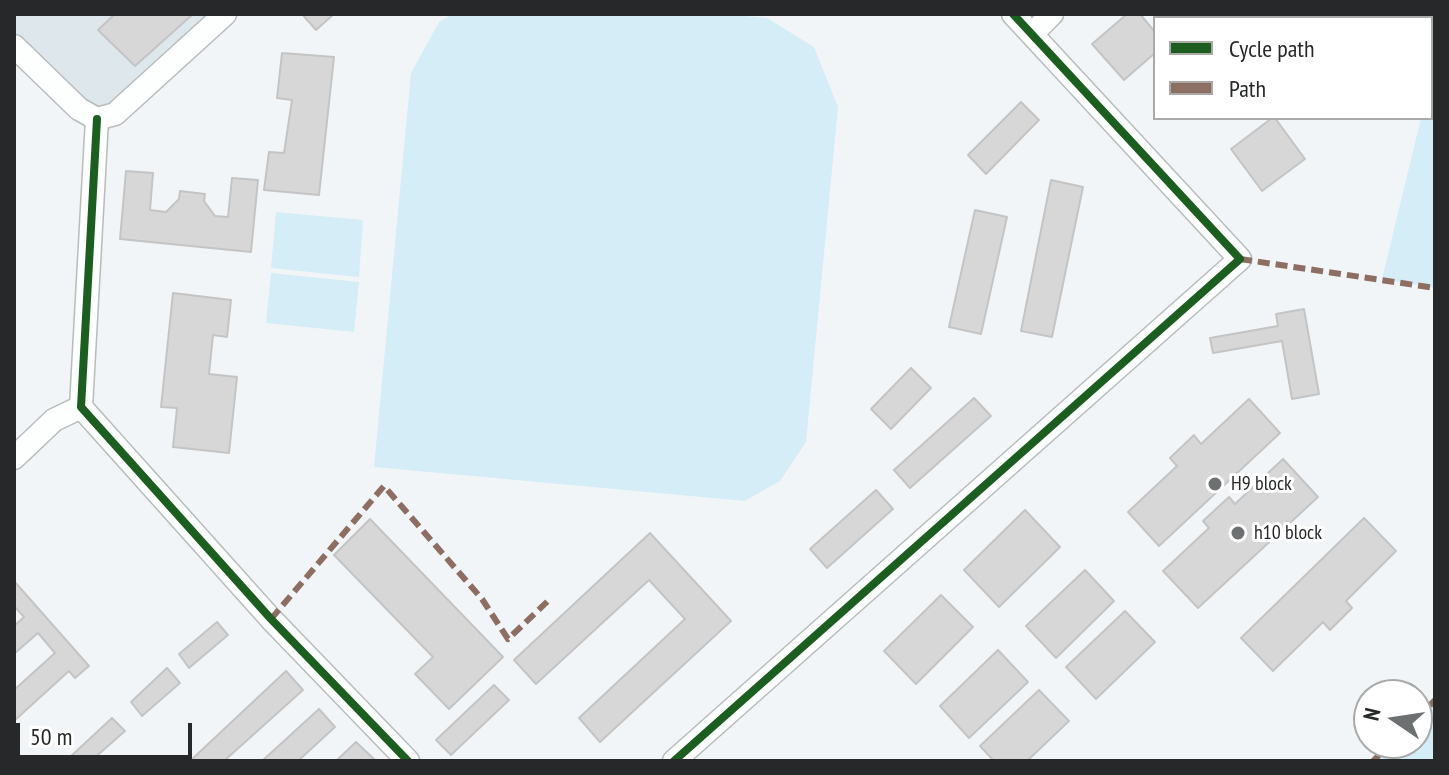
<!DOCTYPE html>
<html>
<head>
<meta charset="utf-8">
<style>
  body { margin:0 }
  #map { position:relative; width:1449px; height:775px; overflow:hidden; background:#f2f5f7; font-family:"PT Sans Narrow",sans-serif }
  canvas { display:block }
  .frame { position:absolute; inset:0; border:16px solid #262829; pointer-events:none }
  .legend { position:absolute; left:1153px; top:16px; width:280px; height:104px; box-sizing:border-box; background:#fff; border:2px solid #a8a9a9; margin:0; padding:10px 14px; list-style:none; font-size:24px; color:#262829 }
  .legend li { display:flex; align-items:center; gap:16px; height:40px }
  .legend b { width:40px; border:2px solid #a8a9a9 }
  .north { position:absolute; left:1353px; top:679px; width:80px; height:80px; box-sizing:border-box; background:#fff; border:2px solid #a8a9a9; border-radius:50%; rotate:283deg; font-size:22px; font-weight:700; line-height:32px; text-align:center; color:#262829 }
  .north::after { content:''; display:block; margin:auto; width:28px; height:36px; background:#6d7071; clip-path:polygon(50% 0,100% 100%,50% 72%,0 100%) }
  .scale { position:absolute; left:16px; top:723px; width:176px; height:36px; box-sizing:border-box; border:4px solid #262829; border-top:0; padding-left:10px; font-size:24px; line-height:28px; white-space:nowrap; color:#262829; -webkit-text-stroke:6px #fff; paint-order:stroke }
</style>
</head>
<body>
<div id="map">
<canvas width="1449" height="775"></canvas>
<div class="frame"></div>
<ul class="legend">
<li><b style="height:10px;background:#1b5e20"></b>Cycle path</li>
<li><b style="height:10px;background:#8d6e63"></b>Path</li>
</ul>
<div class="north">N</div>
<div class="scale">50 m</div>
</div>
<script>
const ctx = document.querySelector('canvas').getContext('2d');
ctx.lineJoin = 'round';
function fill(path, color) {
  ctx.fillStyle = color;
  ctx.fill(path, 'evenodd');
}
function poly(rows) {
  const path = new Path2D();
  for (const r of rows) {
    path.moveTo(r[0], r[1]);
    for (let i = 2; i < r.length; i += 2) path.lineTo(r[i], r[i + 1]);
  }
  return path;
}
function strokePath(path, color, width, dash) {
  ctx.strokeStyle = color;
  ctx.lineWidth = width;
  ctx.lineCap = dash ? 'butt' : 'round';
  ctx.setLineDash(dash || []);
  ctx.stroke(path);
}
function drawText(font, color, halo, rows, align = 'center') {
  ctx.font = font + ' "PT Sans Narrow",sans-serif';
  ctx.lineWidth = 6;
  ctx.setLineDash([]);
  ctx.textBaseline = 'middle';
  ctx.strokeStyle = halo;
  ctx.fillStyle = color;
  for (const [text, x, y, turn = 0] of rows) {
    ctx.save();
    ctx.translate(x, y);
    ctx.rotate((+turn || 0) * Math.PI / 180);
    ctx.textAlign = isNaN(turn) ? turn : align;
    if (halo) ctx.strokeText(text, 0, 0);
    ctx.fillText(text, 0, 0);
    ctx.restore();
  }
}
const built = poly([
  [14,14,225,14,97,119,14,46]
]);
const green = poly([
  [453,14,722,14,767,18,814,47,838,107,806,442,780,481,745,501,374,467,411,73,439,22],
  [1435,58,1435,288,1382,279,1421,118,1431,118,1431,75],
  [276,212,363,220,359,277,271,268],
  [271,273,359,282,354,332,266,323],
  [1435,700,1435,761,1373,761,1391,743,1417,743,1417,718]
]);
const building = poly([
  [115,14,193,14,135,66,98,30,115,14],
  [302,14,334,14,316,30,302,14],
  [1127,14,1140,14,1155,32,1155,53,1124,80,1092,44,1127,14],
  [282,53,334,57,319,195,264,190,269,152,284,153,292,100,277,98,282,53],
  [1021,102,1039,120,986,174,968,155,1021,102],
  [1272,118,1275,118,1305,159,1262,191,1231,149,1272,118],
  [126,171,153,173,150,210,166,212,179,199,180,191,205,194,204,201,215,216,228,217,232,178,258,180,251,252,120,239,126,171],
  [1051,180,1083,187,1052,337,1021,331,1051,180],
  [975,210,1007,217,981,334,949,327,975,210],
  [173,293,231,300,227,337,213,335,209,374,237,377,229,453,173,447,177,408,161,407,173,293],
  [1304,309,1319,394,1292,399,1282,341,1213,353,1210,338,1278,326,1276,314,1304,309],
  [911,368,931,388,891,429,871,409,911,368],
  [974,398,991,416,910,488,894,470,974,398],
  [1249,399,1280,433,1159,546,1128,512,1177,466,1170,458,1194,435,1201,444,1249,399],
  [1283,459,1318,497,1198,608,1163,571,1209,528,1203,521,1229,497,1235,504,1283,459],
  [876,490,893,509,827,568,810,549,876,490],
  [1025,510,1060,547,999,607,964,570,1025,510],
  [1364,518,1396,551,1346,601,1352,608,1330,630,1323,622,1273,671,1241,638,1364,518],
  [370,519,503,657,449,709,415,674,433,657,334,555,370,519],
  [650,533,731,621,600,742,579,718,685,619,649,580,536,684,514,660,650,533],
  [1085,570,1114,601,1056,658,1026,626,1085,570],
  [14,581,89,666,75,678,69,671,14,721,14,690,55,653,38,633,14,654,14,626,24,617,14,606,14,581],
  [941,595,973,627,916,684,884,651,941,595],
  [1125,611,1155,642,1096,699,1066,667,1125,611],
  [217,622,228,635,189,668,179,654,217,622],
  [998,650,1028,682,969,738,940,706,998,650],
  [167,668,180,683,142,716,131,702,167,668],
  [286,671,303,690,224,761,190,761,286,671],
  [494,685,509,700,451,755,436,740,494,685],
  [1039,690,1069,721,1027,761,994,761,980,746,1039,690],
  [319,709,335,727,298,761,262,761,319,709],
  [112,718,125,731,91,761,74,761,70,757,112,718],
  [356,742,375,760,336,761,356,742]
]);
const minor = poly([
  [1032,34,1052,14],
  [14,46,79,109,97,119,115,114,225,14],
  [97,119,81,407,271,619,408,761],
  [14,458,54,420,81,407],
  [674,761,1240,259,1013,14]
]);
const quiet = poly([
  [1240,259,1435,288],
  [271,619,384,486,482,599,508,639,549,600],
  [1417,718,1435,700],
  [1373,761,1391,743]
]);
const cycleway = poly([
  [97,119,81,407,271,619,408,761],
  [674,761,1240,259,1013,14]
]);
const markers = [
  [1215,484,8,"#6d7071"],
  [1238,533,8,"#6d7071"]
];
const poiNames = [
  ["H9 block",1231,484],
  ["h10 block",1254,533]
];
fill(built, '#dee8ec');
fill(green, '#d5edf7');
fill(building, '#d7d7d8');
strokePath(building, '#c4c4c5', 2);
strokePath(minor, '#b9bbbd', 25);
strokePath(minor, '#fdfefe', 22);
strokePath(quiet, '#8d6e63', 6, [12, 6]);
strokePath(cycleway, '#1b5e20', 8);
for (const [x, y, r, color] of markers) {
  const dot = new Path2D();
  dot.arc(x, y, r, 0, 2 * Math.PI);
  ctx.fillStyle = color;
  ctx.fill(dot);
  strokePath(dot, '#fff', 3);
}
drawText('20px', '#262829', '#fff', poiNames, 'left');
</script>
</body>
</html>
